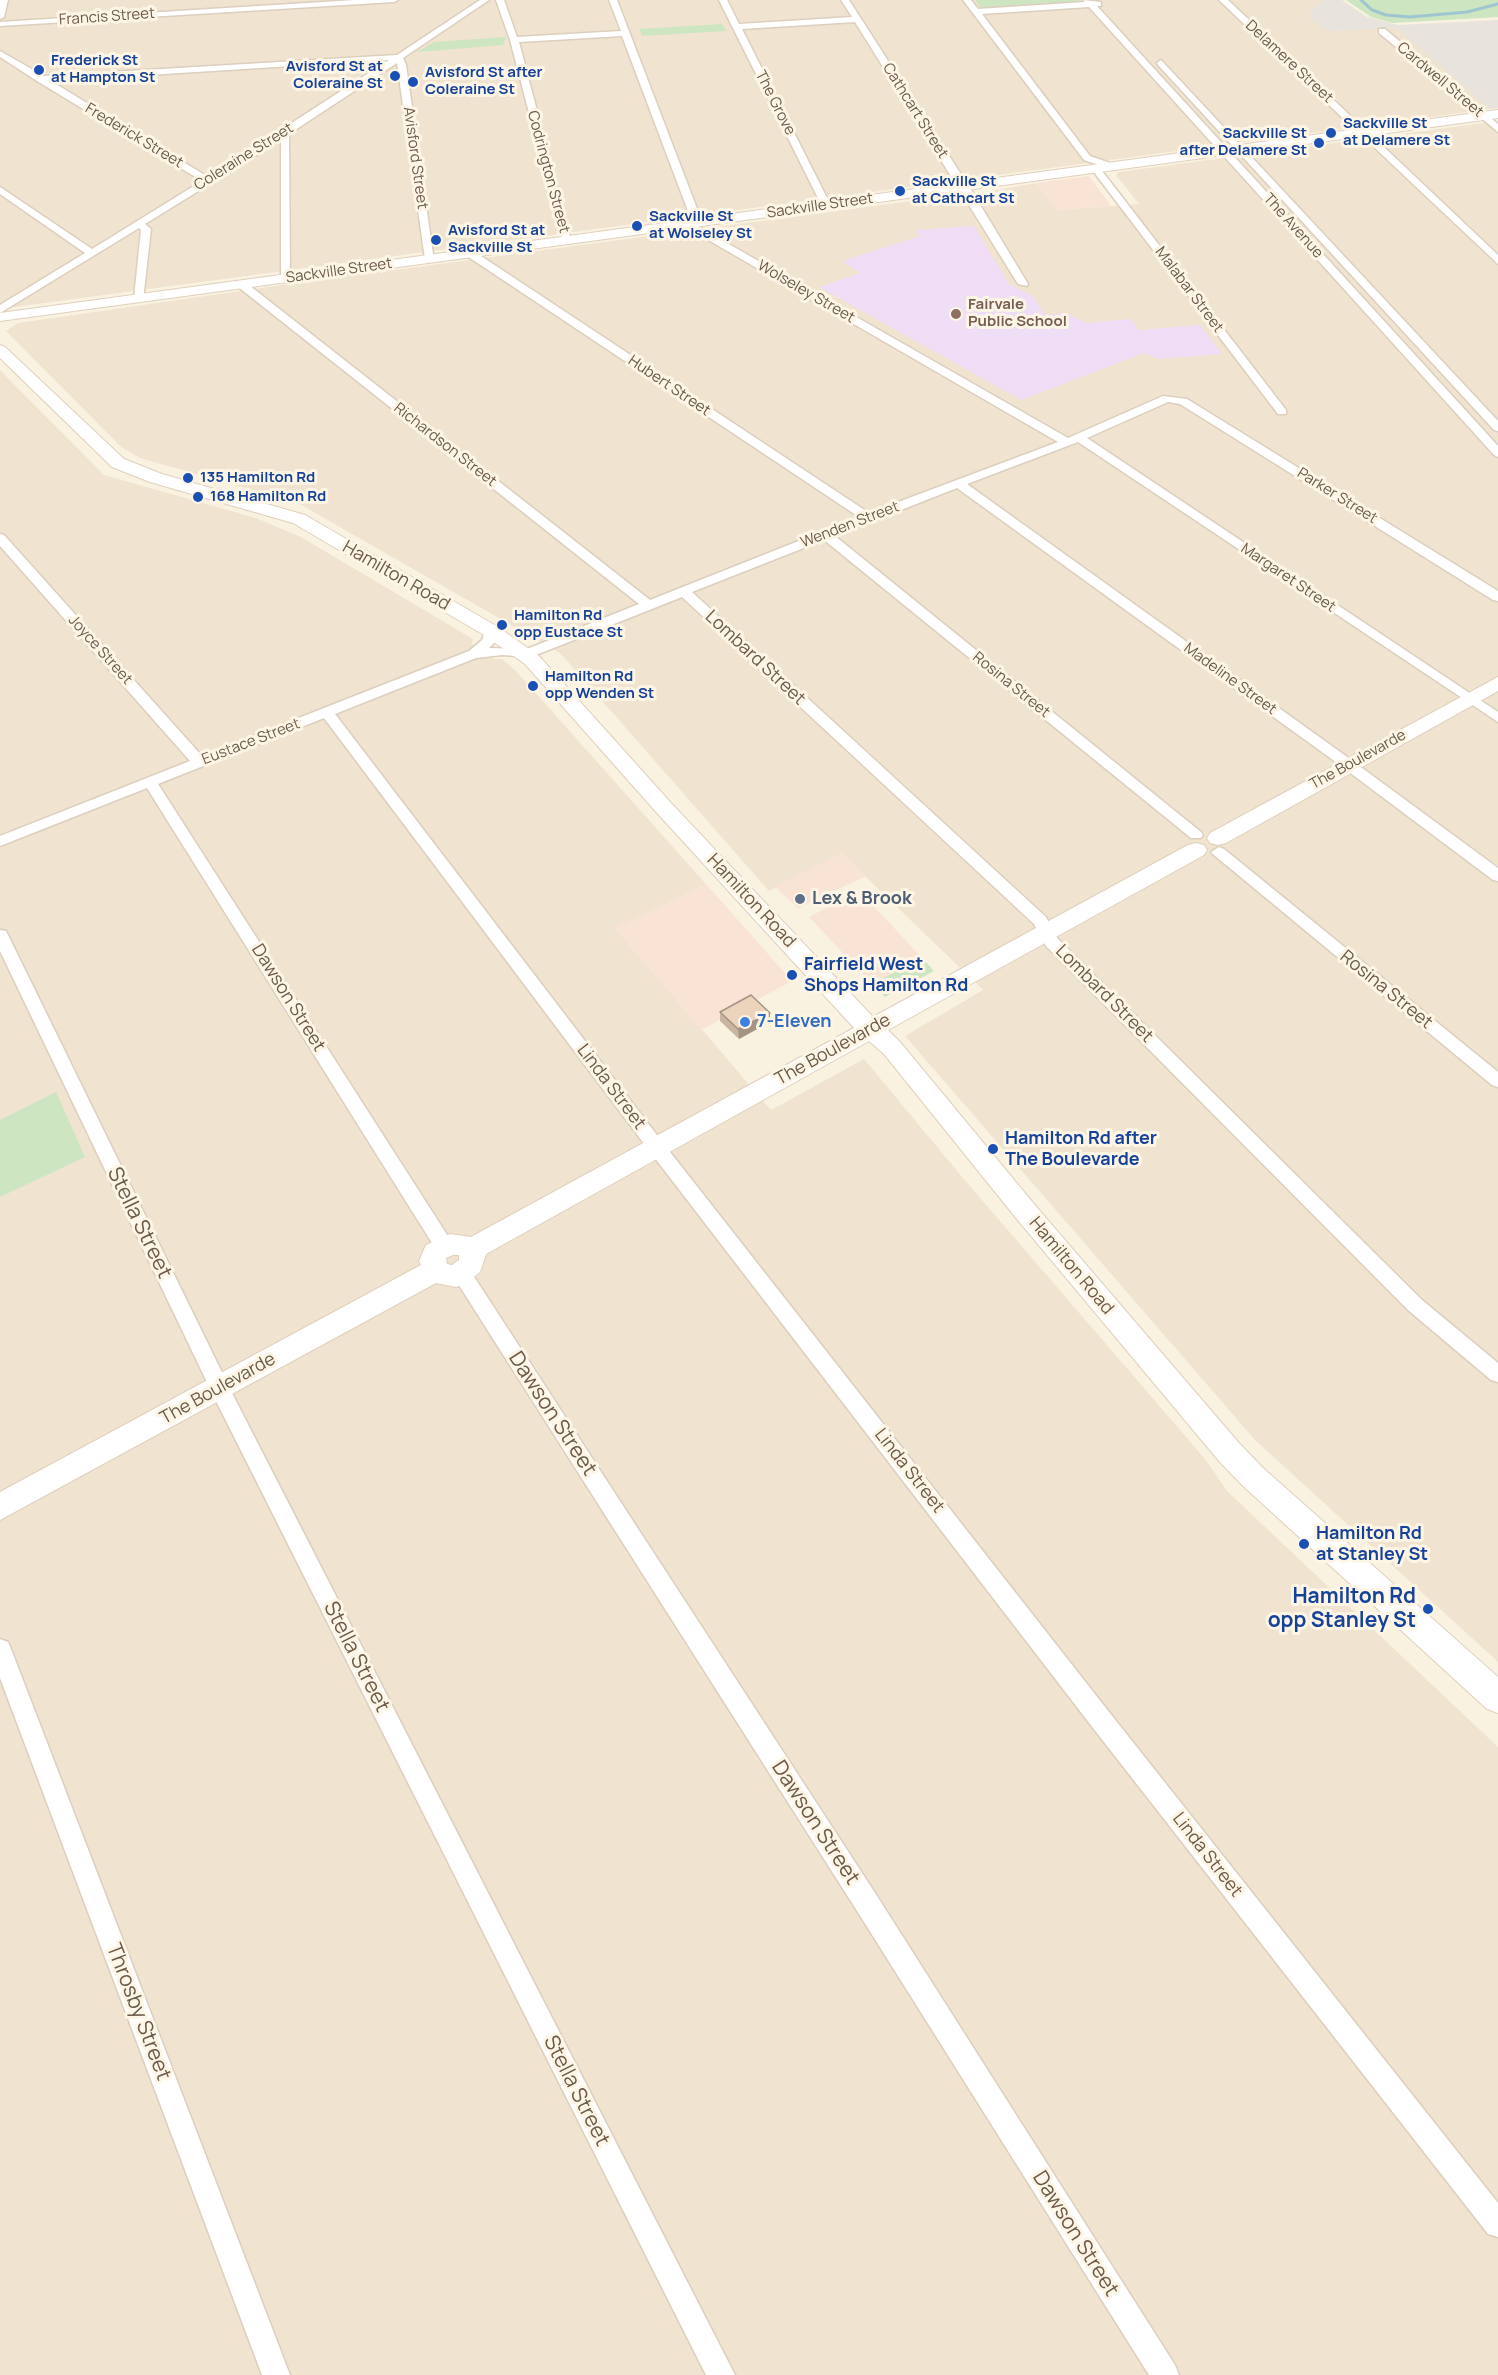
<!DOCTYPE html>
<html>
<head>
<meta charset="utf-8">
<style>
  body { margin:0 }
  canvas { display:block; background:#f9f2e1 }
</style>
</head>
<body>
<canvas width="1498" height="2375"></canvas>
<script>
const ctx = document.querySelector('canvas').getContext('2d');
ctx.lineJoin = 'round';
function fill(path, color) {
  ctx.fillStyle = color;
  ctx.fill(path, 'evenodd');
}
function poly(rows) {
  const path = new Path2D();
  for (const r of rows) {
    path.moveTo(r[0], r[1]);
    for (let i = 2; i < r.length; i += 2) path.lineTo(r[i], r[i + 1]);
  }
  return path;
}
function strokePath(path, color, width, dash) {
  ctx.strokeStyle = color;
  ctx.lineWidth = width;
  ctx.lineCap = dash ? 'butt' : 'round';
  ctx.setLineDash(dash || []);
  ctx.stroke(path);
}
function drawText(font, color, halo, rows, align = 'center') {
  ctx.font = font + ' Manrope,sans-serif';
  ctx.lineWidth = 6;
  ctx.setLineDash([]);
  ctx.textBaseline = 'middle';
  ctx.strokeStyle = halo;
  ctx.fillStyle = color;
  for (const [text, x, y, turn = 0] of rows) {
    ctx.save();
    ctx.translate(x, y);
    ctx.rotate((+turn || 0) * Math.PI / 180);
    ctx.textAlign = isNaN(turn) ? turn : align;
    if (halo) ctx.strokeText(text, 0, 0);
    ctx.fillText(text, 0, 0);
    ctx.restore();
  }
}
const residential = poly([
  [0,0,1325,0,1309,12,1328,31,1397,27,1490,109,0,309],
  [1498,121,1498,1662,1255,1440,905,1036,983,990,842,854,769,891,560,653,298,503,140,458,121,447,6,331,18,323,282,285,949,196,955,197,1037,183,1056,210,1139,204,1116,175,1119,172],
  [0,370,104,475,256,518,301,537,473,639,472,644,494,659,502,659,517,672,706,884,616,929,771,1110,864,1059,963,1178,1206,1460,1227,1491,1498,1747,1498,2375,0,2375]
]);
const commercial = poly([
  [1089,176,1111,206,1056,210,1037,183],
  [842,853,866,876,798,908,775,887],
  [706,884,792,981,701,1030,615,928],
  [856,897,870,902,922,958,872,984,809,917,846,898]
]);
const industrial = poly([
  [1325,0,1342,0,1367,17,1397,25,1498,20,1498,108,1490,109,1397,28,1328,31,1311,20,1309,12]
]);
const education = poly([
  [974,226,1009,284,1033,296,1045,315,1067,313,1086,323,1131,319,1138,330,1200,325,1222,354,1158,359,1144,353,1021,400,819,287,860,273,842,261,917,237,921,238,916,230]
]);
const green = poly([
  [975,0,1078,0,1081,3,990,10,981,8],
  [1346,0,1498,0,1498,17,1392,23,1371,17],
  [722,24,726,31,642,36,639,29],
  [506,37,503,45,417,52,434,42],
  [922,958,934,971,885,997,872,984],
  [56,1092,85,1157,0,1197,0,1120]
]);
const stream = poly([
  [1361,0,1372,10,1386,15,1410,17,1467,12,1498,4]
]);
const street = poly([
  [0,0,8,0,4,17,0,19,0,0],
  [355,0,398,0,394,2,0,26,0,22,355,0],
  [480,0,489,0,403,58,406,65,434,261,425,259,397,63,289,134,290,280,281,278,281,140,145,224,151,229,143,300,134,298,141,230,139,228,0,313,0,305,85,253,0,194,0,187,92,249,202,181,37,81,0,57,0,51,44,76,397,55,480,0],
  [389,60,208,177,51,81,389,60],
  [496,0,504,0,517,37,621,31,609,0,617,0,701,219,699,227,1068,438,1163,396,1187,399,1498,591,1498,601,1493,600,1180,404,1168,402,1087,438,1498,712,1498,722,1078,442,967,484,1343,754,1498,868,1498,881,1493,880,1333,760,957,488,835,536,1201,832,1203,835,1201,838,1191,838,824,540,692,592,1046,917,1058,939,1422,1300,1498,1363,1498,1382,1491,1380,1408,1310,1046,946,1034,924,682,597,531,657,502,655,476,658,335,714,663,1143,1109,1712,1498,2203,1498,2237,1488,2234,1093,1728,651,1153,324,718,158,784,451,1241,453,1246,451,1251,444,1253,437,1251,147,788,0,846,0,836,190,761,0,546,0,534,4,535,202,756,469,651,482,640,486,628,491,627,498,631,495,642,489,648,527,649,639,604,237,286,237,282,245,282,650,600,859,517,467,256,467,252,475,252,869,513,1058,442,691,230,691,219,622,36,519,42,571,241,563,243,510,40,496,0],
  [719,0,727,0,739,24,852,17,841,0,849,0,973,193,1028,284,1027,286,1018,284,855,22,742,29,831,206,823,208,719,0],
  [963,0,971,0,978,9,1085,2,1083,0,1101,2,1101,6,1097,6,1498,446,1498,457,1494,455,1089,7,982,14,1090,156,1113,164,1113,168,1110,169,1084,160,963,0],
  [1219,0,1228,0,1358,123,1382,128,1382,132,1352,127,1219,0],
  [1379,29,1385,29,1498,124,1498,132,1379,33,1379,29],
  [1161,60,1498,421,1498,431,1494,430,1158,65,1157,63,1161,60],
  [1361,131,1367,131,1498,255,1498,264,1361,135,1361,131],
  [1093,167,1099,167,1286,410,1286,414,1278,414,1093,171,1093,167],
  [1219,847,1224,849,1498,1072,1498,1087,1492,1085,1214,855,1211,852,1219,847],
  [0,930,6,931,8,935,234,1397,735,2375,706,2375,217,1403,0,951,0,930],
  [462,1267,469,1269,877,1896,1175,2365,1179,2375,1149,2375,859,1914,455,1279,453,1274,455,1269,462,1267],
  [0,1639,8,1642,11,1649,290,2375,262,2375,0,1678,0,1639]
]);
const secondary = poly([
  [1498,110,1498,118,0,321,0,313,1498,110],
  [0,345,5,347,124,459,162,474,305,515,498,627,539,656,671,803,873,1017,1188,845,1196,843,1204,845,1207,850,1204,855,888,1030,900,1042,1034,1204,1239,1443,1262,1467,1498,1677,1498,1713,1487,1709,1242,1485,1219,1461,1016,1218,884,1054,869,1041,486,1254,480,1272,465,1284,456,1287,436,1283,0,1520,0,1492,421,1265,419,1261,426,1245,450,1234,471,1237,854,1028,657,813,525,664,484,635,293,523,150,482,112,467,0,358,0,345],
  [453,1255,459,1255,459,1260,452,1265,447,1264,446,1258,453,1255],
  [1498,677,1498,691,1226,843,1218,845,1210,843,1207,838,1210,833,1498,677]
]);
const wall = poly([
  [720,1012,770,1022,739,1039,720,1021]
]);
const shadedWall = poly([
  [770,1013,770,1022,739,1039,738,1029]
]);
const building = poly([
  [751,995,770,1013,738,1029,720,1012,751,995]
]);
const markers = [
  [39,70,6,"#1a4fb4"],
  [395,76,6,"#1a4fb4"],
  [413,82,6,"#1a4fb4"],
  [1331,133,6,"#1a4fb4"],
  [1319,143,6,"#1a4fb4"],
  [900,191,6,"#1a4fb4"],
  [637,226,6,"#1a4fb4"],
  [436,240,6,"#1a4fb4"],
  [956,314,6,"#8d6e63"],
  [188,478,6,"#1a4fb4"],
  [198,497,6,"#1a4fb4"],
  [502,625,6,"#1a4fb4"],
  [533,686,6,"#1a4fb4"],
  [800,899,6,"#5c6f8a"],
  [792,975,6,"#1a4fb4"],
  [745,1022,6,"#3f7fe0"],
  [993,1149,6,"#1a4fb4"],
  [1304,1544,6,"#1a4fb4"],
  [1428,1609,6,"#1a4fb4"]
];
const farStreetnames = [
  ["Francis Street",107,17,-4],
  ["Delamere Street",1289,62,43],
  ["Cardwell Street",1440,80,40],
  ["The Grove",775,103,63],
  ["Cathcart Street",915,111,58],
  ["Frederick Street",134,136,31],
  ["Coleraine Street",244,157,-32],
  ["Avisford Street",415,158,82],
  ["Codrington Street",548,172,75],
  ["Sackville Street",820,206,-8],
  ["The Avenue",1293,226,48],
  ["Sackville Street",339,271,-8],
  ["Malabar Street",1189,290,53],
  ["Wolseley Street",806,292,30],
  ["Hubert Street",669,386,34],
  ["Richardson Street",445,445,38],
  ["Parker Street",1337,496,32],
  ["Wenden Street",850,525,-21],
  ["Margaret Street",1288,578,34],
  ["Joyce Street",100,650,48],
  ["Madeline Street",1230,679,36],
  ["Rosina Street",1011,685,39],
  ["Eustace Street",251,742,-21],
  ["The Boulevarde",1358,760,-29]
];
const farTransitnames = [
  ["Frederick St",51,61],
  ["at Hampton St",51,78],
  ["Avisford St at",383,67,"right"],
  ["Coleraine St",383,84,"right"],
  ["Avisford St after",425,73],
  ["Coleraine St",425,90],
  ["Sackville St",1343,124],
  ["at Delamere St",1343,141],
  ["Sackville St",1307,134,"right"],
  ["after Delamere St",1307,151,"right"],
  ["Sackville St",912,182],
  ["at Cathcart St",912,199],
  ["Sackville St",649,217],
  ["at Wolseley St",649,234],
  ["Avisford St at",448,231],
  ["Sackville St",448,248],
  ["135 Hamilton Rd",200,478],
  ["168 Hamilton Rd",210,497],
  ["Hamilton Rd",514,616],
  ["opp Eustace St",514,633],
  ["Hamilton Rd",545,677],
  ["opp Wenden St",545,694]
];
const farEducationnames = [
  ["Fairvale",968,305],
  ["Public School",968,322]
];
const streetNames = [
  ["Hamilton Road",396,576,30],
  ["Lombard Street",755,658,43],
  ["Hamilton Road",751,901,47],
  ["Rosina Street",1386,990,39],
  ["Lombard Street",1104,994,45],
  ["Dawson Street",288,998,58],
  ["The Boulevarde",833,1050,-29],
  ["Linda Street",611,1087,53],
  ["Hamilton Road",1071,1266,50],
  ["The Boulevarde",218,1389,-29],
  ["Linda Street",909,1471,52],
  ["Linda Street",1207,1855,52]
];
const serviceNames = [
  ["Lex & Brook",812,899]
];
const transitNames = [
  ["Fairfield West",804,965],
  ["Shops Hamilton Rd",804,986],
  ["Hamilton Rd after",1005,1139],
  ["The Boulevarde",1005,1160],
  ["Hamilton Rd",1316,1534],
  ["at Stanley St",1316,1555]
];
const shopNames = [
  ["7-Eleven",757,1022]
];
const nearStreetnames = [
  ["Stella Street",139,1223,64],
  ["Dawson Street",552,1414,57],
  ["Stella Street",356,1657,63],
  ["Dawson Street",815,1823,57],
  ["Throsby Street",138,2012,69],
  ["Stella Street",576,2091,63],
  ["Dawson Street",1075,2234,58]
];
const nearTransitnames = [
  ["Hamilton Rd",1416,1597],
  ["opp Stanley St",1416,1621]
];
fill(residential, '#f0e4d0');
fill(commercial, '#f9e3d5');
fill(industrial, '#e8e3dc');
fill(education, '#efdef5');
fill(green, '#cde5c1');
strokePath(stream, '#9fc5d1', 3);
strokePath(street, '#dccfbe', 3);
strokePath(secondary, '#e0d0bc', 2);
fill(street, '#fff');
fill(secondary, '#fff');
fill(wall, '#cbb5a1');
fill(shadedWall, '#a59483');
fill(building, '#ecd3bb');
strokePath(building, '#a59483', 1.5);
for (const [x, y, r, color] of markers) {
  const dot = new Path2D();
  dot.arc(x, y, r, 0, 2 * Math.PI);
  ctx.fillStyle = color;
  ctx.fill(dot);
  strokePath(dot, '#fdf6e6', 2);
}
drawText('15px', '#6d5a4a', '#fdf6e6', farStreetnames);
drawText('bold 15px', '#164399', '#fdf6e6', farTransitnames, 'left');
drawText('bold 15px', '#785e54', '#fdf6e6', farEducationnames, 'left');
drawText('18px', '#6d5a4a', '#fdf6e6', streetNames);
drawText('bold 18px', '#4e5e75', '#fdf6e6', serviceNames, 'left');
drawText('bold 18px', '#164399', '#fdf6e6', transitNames, 'left');
drawText('bold 18px', '#366cbe', '#fdf6e6', shopNames, 'left');
drawText('21px', '#6d5a4a', '#fdf6e6', nearStreetnames);
drawText('bold 21px', '#164399', '#fdf6e6', nearTransitnames, 'right');
</script>
</body>
</html>
